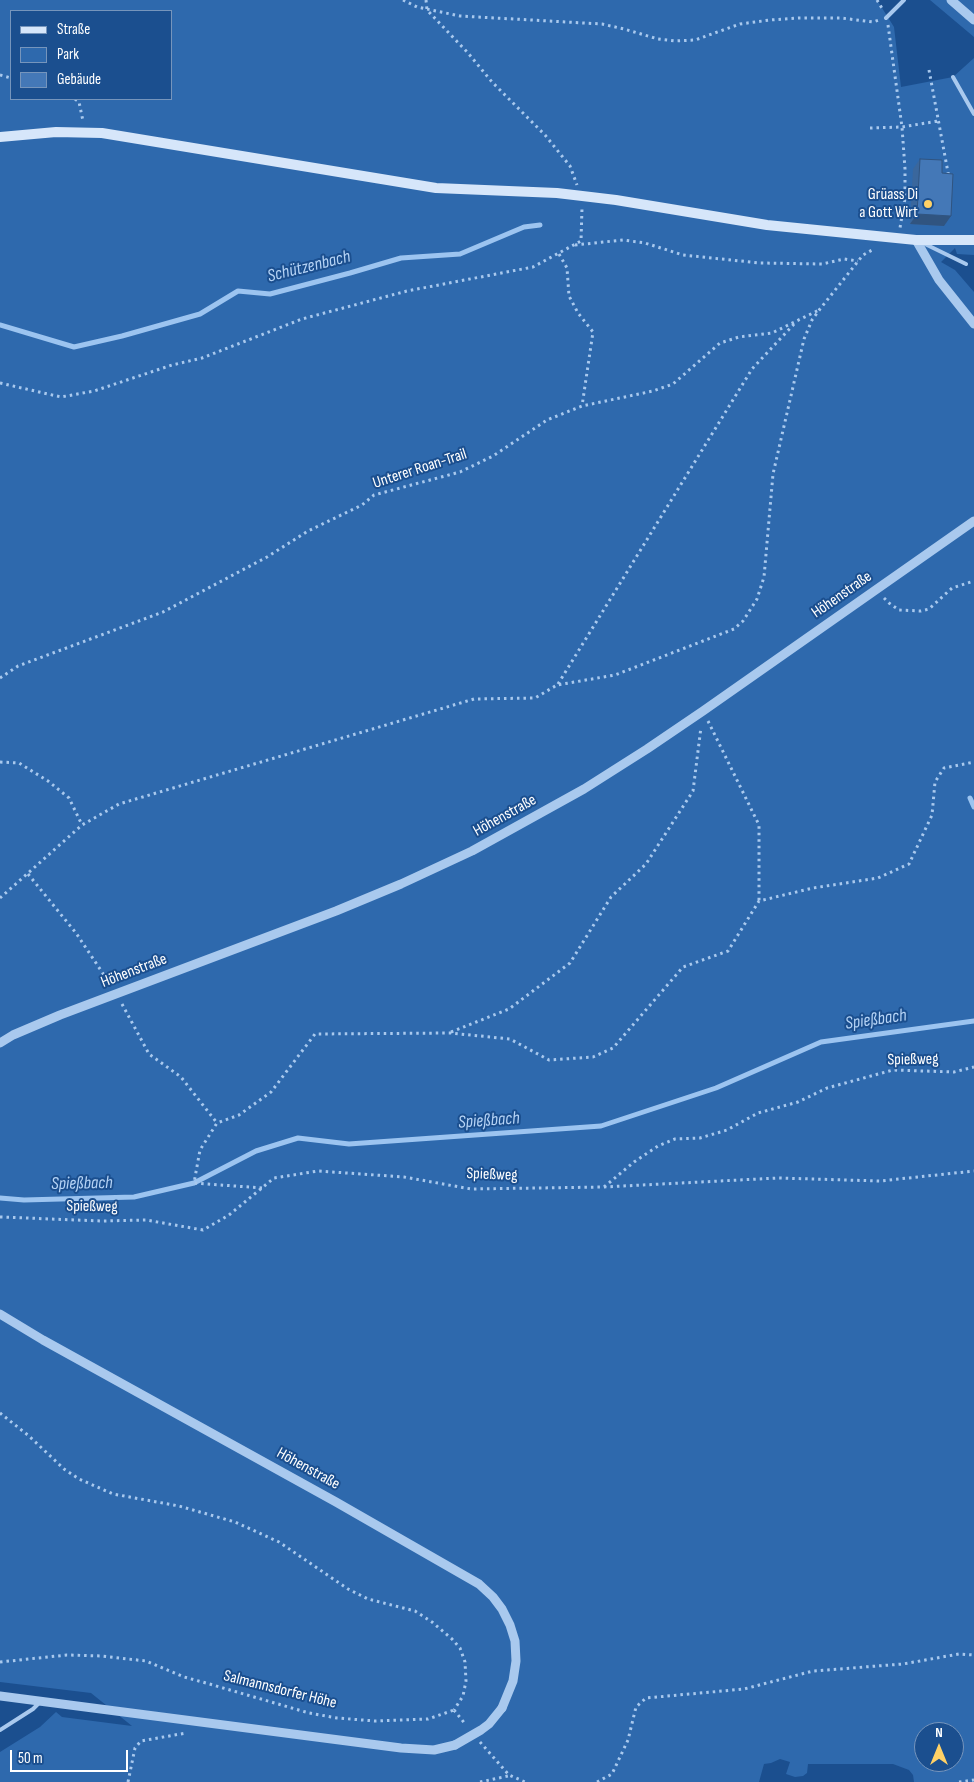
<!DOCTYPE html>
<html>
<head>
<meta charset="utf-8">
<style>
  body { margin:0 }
  #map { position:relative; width:974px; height:1782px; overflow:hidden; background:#1b4f8f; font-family:"Sofia Sans Condensed",sans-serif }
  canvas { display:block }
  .legend { position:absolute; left:10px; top:10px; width:162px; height:90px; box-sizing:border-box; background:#1b4f8f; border:1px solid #7695bc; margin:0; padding:6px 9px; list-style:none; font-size:15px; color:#fff }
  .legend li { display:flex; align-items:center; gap:10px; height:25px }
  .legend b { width:25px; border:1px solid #7695bc }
  .north { position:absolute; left:914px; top:1722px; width:50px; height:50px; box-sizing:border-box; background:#1b4f8f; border:1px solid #7695bc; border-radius:50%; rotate:0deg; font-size:14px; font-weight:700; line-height:20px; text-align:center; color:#fff }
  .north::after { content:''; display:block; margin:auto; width:18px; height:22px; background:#ffd166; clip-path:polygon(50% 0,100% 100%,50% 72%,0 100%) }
  .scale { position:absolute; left:10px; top:1750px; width:118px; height:22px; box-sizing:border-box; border:2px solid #fff; border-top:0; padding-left:6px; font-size:15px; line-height:18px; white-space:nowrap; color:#fff; -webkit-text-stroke:4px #1b4f8f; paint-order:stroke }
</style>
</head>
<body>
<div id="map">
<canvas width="974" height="1782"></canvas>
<ul class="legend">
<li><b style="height:6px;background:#d6e6fa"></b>Straße</li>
<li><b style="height:14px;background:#2e69ad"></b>Park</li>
<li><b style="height:14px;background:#4478b7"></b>Gebäude</li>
</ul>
<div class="north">N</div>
<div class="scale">50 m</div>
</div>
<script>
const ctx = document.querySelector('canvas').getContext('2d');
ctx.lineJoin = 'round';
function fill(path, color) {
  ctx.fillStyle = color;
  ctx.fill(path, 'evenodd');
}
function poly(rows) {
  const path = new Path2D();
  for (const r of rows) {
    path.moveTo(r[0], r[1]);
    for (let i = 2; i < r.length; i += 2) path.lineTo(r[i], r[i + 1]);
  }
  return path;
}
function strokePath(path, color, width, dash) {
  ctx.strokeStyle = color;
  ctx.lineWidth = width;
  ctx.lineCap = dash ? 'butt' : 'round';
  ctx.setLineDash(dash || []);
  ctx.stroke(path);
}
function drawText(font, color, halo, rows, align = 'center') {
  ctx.font = font + ' "Sofia Sans Condensed",sans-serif';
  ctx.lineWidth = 4;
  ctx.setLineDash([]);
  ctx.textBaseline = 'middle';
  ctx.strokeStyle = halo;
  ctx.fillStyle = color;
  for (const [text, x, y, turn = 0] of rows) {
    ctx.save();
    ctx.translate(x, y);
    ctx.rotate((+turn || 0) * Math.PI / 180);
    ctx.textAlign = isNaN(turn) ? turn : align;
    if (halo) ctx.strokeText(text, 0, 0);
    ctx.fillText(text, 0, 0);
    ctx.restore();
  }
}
const green = poly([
  [0,0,877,0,894,27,901,87,953,77,974,58,974,255,957,254,955,248,941,262,955,270,974,292,974,1782,914,1782,913,1775,909,1770,893,1764,808,1764,807,1773,803,1776,795,1777,786,1774,790,1762,780,1759,771,1763,764,1764,759,1782,0,1782,0,1752,40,1727,56,1712,62,1717,132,1726,91,1693,0,1682],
  [11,11,171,11,171,99,11,99],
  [924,1732,954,1732,954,1762,924,1762],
  [930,0,974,0,974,37]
]);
const stream = poly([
  [0,325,74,347,122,336,200,314,238,291,270,294,350,273,401,258,460,254,524,227,540,225],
  [970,798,974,807],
  [0,1198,24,1200,134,1197,194,1183,256,1151,298,1138,349,1144,601,1126,716,1088,821,1042,974,1021]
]);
const path = poly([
  [403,0,417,7,460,16,602,24,624,29,658,39,675,41,695,40,740,24,770,20,799,18,841,18,873,22,879,20],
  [426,0,427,10,468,53,492,82,545,135,570,166,577,185],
  [877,0,883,10],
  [888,25,902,127,905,169,905,198,900,228],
  [929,70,949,178],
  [0,75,11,78],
  [75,99,79,102,83,121],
  [870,128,902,127,938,121],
  [575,245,623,240,645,243,683,255,760,263,822,264,844,259,858,261],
  [559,254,567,268,569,296,578,313,593,332,582,406],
  [0,383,61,397,94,391,172,365,202,358,302,319,407,291,533,267,581,241,582,208],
  [884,598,889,603,899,610,921,611,929,609,952,588,974,581],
  [0,678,18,666,163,612,267,557,308,531,362,505,374,495,460,472,493,456,547,420,582,406,653,391,673,384,720,343,739,337,772,333,819,310],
  [558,684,752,369,795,323],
  [708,721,759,825,759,901],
  [0,762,19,763,48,781,69,798,82,825],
  [28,874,76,933,110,984],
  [0,898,82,825,119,804,474,699,535,698,557,685,615,675,734,629,743,621,757,599,764,577,773,474,804,339,812,320,820,309,863,255,874,249],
  [122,1004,149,1054,181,1077,217,1123],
  [451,1032,509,1009,570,963,611,897,646,864,693,791,701,727],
  [604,1187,634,1162,658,1146,675,1139,700,1138,727,1130,758,1113,798,1102,827,1088,893,1070,954,1072,974,1067],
  [262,1188,194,1183,200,1150,217,1123,239,1115,271,1092,315,1034,450,1033,510,1039,549,1060,593,1057,613,1048,683,967,728,951,759,901,813,888,878,878,909,864,932,815,935,782,944,768,974,762],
  [0,1217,102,1221,146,1220,203,1230,229,1215,274,1178,318,1171,404,1177,471,1189,604,1187,778,1178,880,1181,974,1171],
  [0,1413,29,1436,64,1469,79,1479,113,1494,179,1506,235,1522,279,1542,348,1589,368,1599,415,1611,432,1622,452,1639,460,1648,465,1662,466,1681,463,1696,454,1710],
  [0,1662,67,1655,102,1656,146,1661,184,1677,206,1683,309,1713,337,1718,375,1721,428,1719,454,1710],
  [454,1710,466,1725],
  [480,1742,509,1775,525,1782],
  [128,1782,135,1748,141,1741,186,1733],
  [480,1782,508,1776],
  [597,1782,612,1774,628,1740,636,1707,646,1698,744,1689,813,1671,903,1664,959,1654,974,1655],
  [959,1782,974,1780]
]);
const service = poly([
  [886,18,904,0],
  [953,77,974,114],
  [923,243,966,264],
  [0,1730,33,1709,39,1703]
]);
const tertiary = poly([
  [951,0,974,20],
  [916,240,939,280,974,324],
  [0,1043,13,1035,60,1015,336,911,401,884,472,851,584,789,647,749,703,711,974,521],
  [0,1314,43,1340,336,1502,479,1584,493,1597,502,1609,510,1625,515,1641,516,1661,513,1681,502,1708],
  [0,1696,401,1748,434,1750,455,1745]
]);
const secondary = poly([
  [0,137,56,132,102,133,436,188,557,193,616,200,767,225,916,240,974,240]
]);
const tertiaryBridge = poly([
  [455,1745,481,1730,489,1724,502,1708]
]);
const wall = poly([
  [920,159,942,173,944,226,910,224,913,169]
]);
const shadedWall = poly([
  [917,214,951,216,944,226,910,224]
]);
const building = poly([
  [920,159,942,160,942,173,953,174,951,216,917,214,920,159]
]);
const markers = [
  [928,204,5,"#ffd166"]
];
const poiNames = [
  ["Grüass Di",918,195],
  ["a Gott Wirt",918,213]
];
const streetNames = [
  ["Unterer Roan-Trail",420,469,-18],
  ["Höhenstraße",842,595,-35],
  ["Höhenstraße",505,816,-29],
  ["Höhenstraße",134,971,-21],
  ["Spießweg",913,1060,-1],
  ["Spießweg",492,1175,2],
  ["Spießweg",92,1207,1],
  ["Höhenstraße",308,1469,29],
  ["Salmannsdorfer Höhe",280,1690,14]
];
const waterNames = [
  ["Schützenbach",309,267,-14],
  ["Spießbach",876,1020,-8],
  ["Spießbach",489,1121,-4],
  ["Spießbach",82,1184,-1]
];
fill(green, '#2e69ad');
strokePath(stream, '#9cc4f0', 5);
strokePath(path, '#a9c9ee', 3, [2.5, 4]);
strokePath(service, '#a9c9ee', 4);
strokePath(tertiary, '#a9c9ee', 9);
strokePath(secondary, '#d6e6fa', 10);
strokePath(tertiaryBridge, '#a9c9ee', 9);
fill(wall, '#3a679d');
fill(shadedWall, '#305480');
fill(building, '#4478b7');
strokePath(building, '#305480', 1);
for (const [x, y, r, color] of markers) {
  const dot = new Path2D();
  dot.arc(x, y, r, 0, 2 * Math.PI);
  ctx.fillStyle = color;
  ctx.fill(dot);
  strokePath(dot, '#1b4f8f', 2);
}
drawText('16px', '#fff', '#1b4f8f', poiNames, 'right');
drawText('16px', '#fff', '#1b4f8f', streetNames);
drawText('italic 18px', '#b5d3f5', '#1b4f8f', waterNames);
</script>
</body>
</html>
